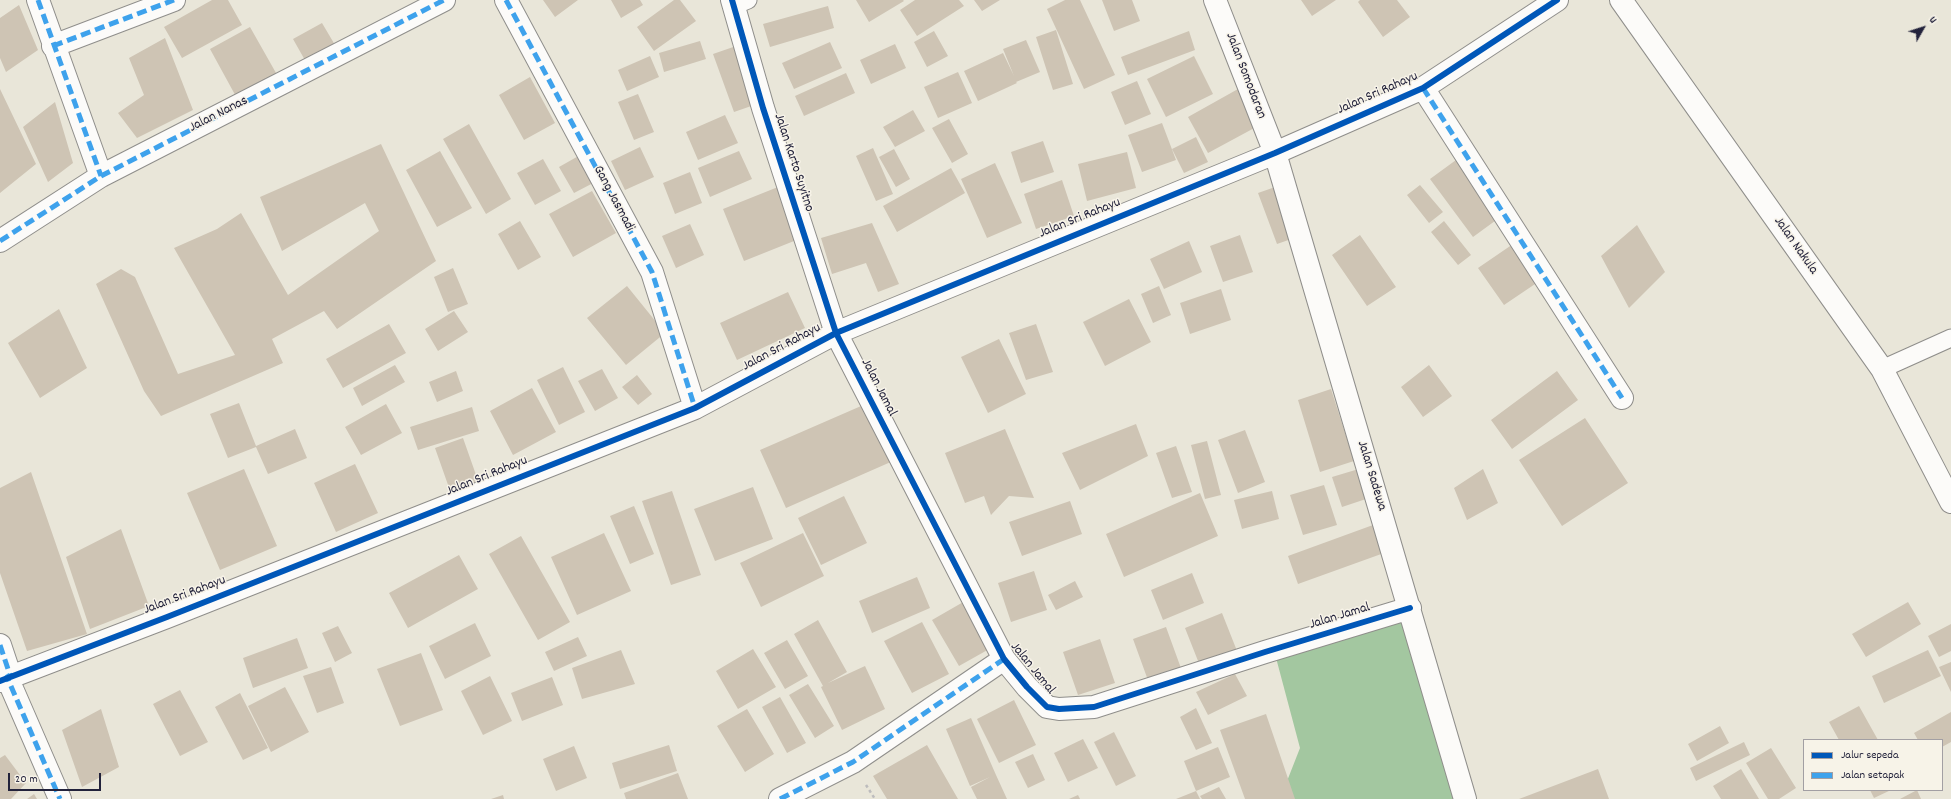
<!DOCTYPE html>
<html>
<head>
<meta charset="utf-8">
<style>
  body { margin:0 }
  #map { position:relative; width:1951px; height:799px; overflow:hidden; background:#e9e6d9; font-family:Dekko,sans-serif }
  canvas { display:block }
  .legend { position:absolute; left:1803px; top:739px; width:140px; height:52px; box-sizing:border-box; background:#f7f3e8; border:1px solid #a29fa3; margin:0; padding:5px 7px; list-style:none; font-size:12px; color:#22223b }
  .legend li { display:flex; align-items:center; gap:8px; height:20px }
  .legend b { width:20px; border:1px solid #a29fa3 }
  .north { position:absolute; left:1903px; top:8px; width:40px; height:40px; -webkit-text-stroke:3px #f7f3e8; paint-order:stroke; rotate:51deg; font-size:11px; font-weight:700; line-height:16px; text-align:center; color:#22223b }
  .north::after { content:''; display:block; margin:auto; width:14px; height:18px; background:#22223b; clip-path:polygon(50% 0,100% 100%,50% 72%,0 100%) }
  .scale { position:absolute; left:8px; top:773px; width:93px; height:18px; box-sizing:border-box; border:2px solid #22223b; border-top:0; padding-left:5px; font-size:12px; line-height:14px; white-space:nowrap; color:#22223b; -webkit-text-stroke:3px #f7f3e8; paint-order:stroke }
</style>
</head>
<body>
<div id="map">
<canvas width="1951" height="799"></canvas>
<ul class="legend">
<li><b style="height:5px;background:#0057b8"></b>Jalur sepeda</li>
<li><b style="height:5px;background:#3ea2ec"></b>Jalan setapak</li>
</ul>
<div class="north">U</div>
<div class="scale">20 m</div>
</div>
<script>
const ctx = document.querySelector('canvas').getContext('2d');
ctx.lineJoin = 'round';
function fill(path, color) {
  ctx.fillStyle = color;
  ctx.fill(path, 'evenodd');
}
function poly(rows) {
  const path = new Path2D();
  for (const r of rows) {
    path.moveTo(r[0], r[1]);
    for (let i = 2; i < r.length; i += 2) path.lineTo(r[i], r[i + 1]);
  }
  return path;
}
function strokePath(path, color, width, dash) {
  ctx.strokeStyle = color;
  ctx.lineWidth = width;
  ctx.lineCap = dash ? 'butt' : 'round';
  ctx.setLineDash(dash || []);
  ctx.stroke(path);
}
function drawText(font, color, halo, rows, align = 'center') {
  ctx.font = font + ' Dekko,sans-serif';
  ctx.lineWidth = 3;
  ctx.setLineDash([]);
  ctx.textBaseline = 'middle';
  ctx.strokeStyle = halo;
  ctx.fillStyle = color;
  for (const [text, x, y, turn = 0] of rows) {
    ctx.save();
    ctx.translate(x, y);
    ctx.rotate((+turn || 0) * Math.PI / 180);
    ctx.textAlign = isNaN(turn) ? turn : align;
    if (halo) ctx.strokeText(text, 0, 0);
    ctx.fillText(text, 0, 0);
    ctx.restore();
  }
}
const forest = poly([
  [1413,601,1467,799,1280,799,1300,748,1271,639]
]);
const building = poly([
  [212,0,228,0,242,25,182,58,164,27],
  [543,0,578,0,555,17],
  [611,0,640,0,643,5,621,18],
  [674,0,680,0,696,21,654,51,637,27],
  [856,0,903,0,904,1,869,22],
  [915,0,959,0,964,6,917,36,900,10],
  [974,0,1000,0,982,11],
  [1065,0,1080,0,1115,75,1084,89,1047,9],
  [1102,0,1132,0,1140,21,1114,31],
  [1301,0,1336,0,1312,16],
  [1360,0,1397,0,1410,17,1383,37,1358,2],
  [19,5,38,50,6,72,0,58,0,18],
  [828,6,834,28,770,47,763,24],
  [322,23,335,45,306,62,293,39],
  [250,27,280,80,239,102,210,49],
  [1056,30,1073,84,1053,90,1036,37],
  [934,31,948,56,927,67,914,42],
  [1189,31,1195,50,1128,75,1121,57],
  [165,38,193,110,137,138,118,113,144,95,129,58],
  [1026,40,1040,72,1016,82,1017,83,978,101,964,71,1003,53,1014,76,1003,49],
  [700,41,706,59,664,72,659,53],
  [830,42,842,68,794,89,782,63],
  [895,44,906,68,871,84,860,60],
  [739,45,760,103,734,112,713,54],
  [650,56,659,77,627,91,618,70],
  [1194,56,1213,94,1166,117,1147,79],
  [958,72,972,103,938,118,924,87],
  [846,73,855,93,804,116,795,96],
  [530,77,555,123,524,140,499,95],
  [1137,81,1151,114,1125,125,1111,92],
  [0,89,36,164,0,193],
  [1238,89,1258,126,1208,153,1188,117],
  [638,94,654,132,634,140,618,102],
  [55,102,73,163,48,182,23,127],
  [913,110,925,131,895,147,883,127],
  [725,115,738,143,698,160,686,132],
  [949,119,968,154,952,163,932,128],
  [1162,123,1176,160,1142,172,1128,135],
  [469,124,511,199,486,214,443,139],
  [1196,137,1208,162,1184,173,1172,149],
  [1043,141,1054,172,1021,183,1011,152],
  [381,144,436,261,337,329,324,311,272,339,283,363,161,416,144,391,96,284,121,269,135,277,178,374,235,355,174,248,217,229,241,213,288,295,379,231,365,203,282,251,260,197],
  [640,147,654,177,625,190,611,161],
  [873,148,893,194,876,201,856,156],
  [894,149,910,179,896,187,879,157],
  [440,151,472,208,437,227,406,170],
  [739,151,752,179,710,197,698,168],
  [1127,152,1136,188,1087,201,1078,164],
  [582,154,597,181,574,193,559,167],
  [543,159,561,191,535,205,517,173],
  [1456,160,1499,218,1473,237,1430,179],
  [995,163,1022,223,987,238,961,179],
  [951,168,965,193,897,232,883,206],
  [690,172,702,203,675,214,663,183],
  [1062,180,1074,216,1036,229,1024,194],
  [1420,185,1443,212,1429,223,1407,195],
  [1278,186,1297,237,1277,244,1258,193],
  [778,187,799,239,744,261,723,209],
  [592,191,616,233,573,257,549,214],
  [520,221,541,257,518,270,498,234],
  [1444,221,1471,255,1458,265,1431,232],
  [872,223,899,284,878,292,866,263,832,274,821,238],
  [690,224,704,255,676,268,662,236],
  [1637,225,1665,272,1629,308,1601,256],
  [1240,235,1253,272,1223,282,1210,246],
  [1360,235,1396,287,1367,306,1332,255],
  [1189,241,1202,272,1164,289,1150,259],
  [1516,242,1541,280,1504,305,1478,268],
  [453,268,468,304,448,312,434,277],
  [627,286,665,333,626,365,587,318],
  [1159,286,1171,315,1153,323,1141,294],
  [1221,289,1231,320,1190,334,1180,303],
  [788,292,805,328,737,360,720,323],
  [1129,299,1151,342,1105,366,1083,322],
  [59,309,87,368,40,398,8,343],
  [454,311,468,332,438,351,425,329],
  [389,324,406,353,343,388,326,359],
  [1036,324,1053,372,1026,380,1009,333],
  [999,339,1026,394,988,413,961,357],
  [395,365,405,382,362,406,353,388],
  [1429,365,1452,396,1423,417,1401,387],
  [563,367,585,412,559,425,537,380],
  [602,369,618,398,595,411,578,381],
  [456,371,463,391,437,402,429,382],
  [1557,371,1578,400,1512,449,1491,420],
  [637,375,652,394,638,405,622,387],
  [532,388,556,432,513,455,490,411],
  [1331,389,1354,461,1320,472,1298,400],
  [239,403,256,446,295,429,307,458,268,474,256,447,228,458,210,414],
  [868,403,893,461,786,508,760,450],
  [386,404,402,433,361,455,345,427],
  [472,407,479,431,418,450,410,427],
  [1585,418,1628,483,1562,526,1519,460],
  [1136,424,1148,456,1080,490,1062,453],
  [1005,429,1034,498,1009,496,991,515,984,496,965,503,945,453],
  [1245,430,1265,482,1238,493,1218,440],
  [463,438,481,489,453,499,435,448],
  [1207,441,1221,495,1205,499,1191,445],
  [1176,446,1192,492,1172,498,1156,453],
  [355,464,378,513,336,532,314,483],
  [1362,468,1372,497,1342,507,1332,477],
  [244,469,277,546,220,570,187,493],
  [1483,469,1498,503,1467,520,1454,488],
  [31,472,87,634,27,651,0,573,0,488],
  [1324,485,1337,525,1303,535,1290,495],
  [753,487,773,539,715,561,694,509],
  [672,491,701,575,671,585,642,501],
  [1272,491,1279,519,1242,529,1234,500],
  [1200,493,1218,536,1124,577,1106,534],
  [844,496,867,543,821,565,798,518],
  [1070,501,1082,534,1022,556,1009,522],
  [634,506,654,554,630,564,610,516],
  [1373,525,1384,553,1298,584,1288,556],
  [121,529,149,606,90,629,66,557],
  [604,533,631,591,577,615,551,557],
  [803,533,824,576,761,607,740,563],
  [521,536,570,622,538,640,489,554],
  [459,555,478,589,408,628,389,593],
  [1034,571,1047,610,1011,622,998,583],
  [1192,573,1204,603,1163,620,1151,590],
  [917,577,930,608,872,633,859,601],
  [1075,581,1083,597,1056,610,1048,595],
  [965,601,991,648,959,666,932,620],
  [1908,602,1921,624,1866,657,1852,634],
  [1222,613,1239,656,1202,671,1185,628],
  [818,620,847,672,828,683,865,666,885,709,842,730,821,687,823,686,794,634],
  [922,622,949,674,912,693,884,641],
  [475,623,491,656,445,679,429,646],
  [1951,624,1951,651,1939,657,1928,636],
  [338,626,352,653,335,662,322,633],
  [1166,627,1182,671,1149,683,1133,639],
  [578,637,587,656,554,671,545,652],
  [297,638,308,668,253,688,243,658],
  [1100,639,1115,683,1078,695,1063,652],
  [787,640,808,676,785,689,764,653],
  [753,649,776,687,738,709,716,671],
  [621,650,635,684,582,699,572,668],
  [1928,650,1941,676,1884,703,1872,676],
  [421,653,443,710,400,726,377,669],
  [1951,662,1951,692,1939,667],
  [331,667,344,703,317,713,303,676],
  [1235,674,1247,696,1208,715,1196,692],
  [490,676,512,721,483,735,461,691],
  [552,677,563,705,522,721,511,693],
  [808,684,834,726,815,738,789,695],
  [285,687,309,732,271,752,248,706],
  [180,690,208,742,180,756,153,704],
  [240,693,268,748,243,760,215,707],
  [780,697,806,743,787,753,762,707],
  [1014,700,1036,745,999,763,977,719],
  [1859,706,1878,740,1839,740,1829,722],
  [1196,708,1212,743,1196,750,1180,717],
  [101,709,119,767,82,787,62,730],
  [747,709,774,754,745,772,717,726],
  [1951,712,1951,742,1942,747,1942,740,1918,740,1914,733],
  [1266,714,1295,799,1245,799,1220,730],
  [971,718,996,775,1007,799,977,799,971,787,990,777,970,786,946,729],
  [1720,726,1729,743,1697,761,1688,744],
  [1114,732,1136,776,1116,786,1094,742],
  [1083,739,1098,768,1068,782,1054,753],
  [1744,742,1750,755,1696,781,1690,768],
  [669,745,677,771,620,789,612,763],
  [927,745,958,799,887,799,873,776],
  [574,746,587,778,556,791,543,759],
  [1218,747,1230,777,1196,791,1184,761],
  [1771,748,1796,788,1779,799,1768,799,1746,763],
  [1033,754,1045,780,1028,788,1015,762],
  [5,755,26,783,11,799,0,799,0,758],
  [1598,769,1609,799,1519,799],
  [1741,769,1759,799,1721,799,1713,786],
  [678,773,688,799,626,799,624,793],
  [1219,787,1226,799,1202,799,1200,796],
  [1870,790,1891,790,1874,798],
  [1917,790,1921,799,1900,799],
  [1196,791,1200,799,1176,799],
  [34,794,37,799,27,799],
  [503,795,504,799,491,799],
  [1078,795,1080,799,1069,799]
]);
const path = poly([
  [866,785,875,799]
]);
const lane = poly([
  [733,6,748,0],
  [1882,369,1951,338]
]);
const street = poly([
  [38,0,101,176],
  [506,0,652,272,695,408],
  [732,0,763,108,836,333,1004,659,1027,687,1047,707,1059,709,1094,707,1265,652,1410,608],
  [1215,0,1275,153,1465,799],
  [1621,0,1882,369,1951,502],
  [53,46,174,0],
  [1423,88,1622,398],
  [0,241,101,176,444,0],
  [0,645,10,675,7,677,60,799],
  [0,681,167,617,695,408,836,333,1275,153,1423,88,1557,0],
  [780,799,853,762,1004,659]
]);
const quiet = poly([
  [38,0,101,176],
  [506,0,652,272,695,408],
  [53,46,174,0],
  [1423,88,1622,398],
  [0,241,101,176,444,0],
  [0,645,10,675,7,677,60,799],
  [780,799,853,762,1004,659]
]);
const cycleway = poly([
  [732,0,763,108,836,333,1004,659,1027,687,1047,707,1059,709,1094,707,1265,652,1410,608],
  [0,681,167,617,695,408,836,333,1275,153,1423,88,1557,0]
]);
const streetNames = [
  ["Jalan Somodaran",1245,76,69],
  ["Jalan Sri Rahayu",1378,94,-24],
  ["Jalan Nanas",219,115,-27],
  ["Jalan Karto Suyitno",793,163,72],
  ["Gang Jasmadi",613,199,62],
  ["Jalan Sri Rahayu",1080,219,-22],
  ["Jalan Nakula",1795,246,55],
  ["Jalan Sri Rahayu",782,348,-28],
  ["Jalan Jamal",878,388,63],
  ["Jalan Sadewa",1371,476,73],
  ["Jalan Sri Rahayu",487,477,-22],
  ["Jalan Sri Rahayu",185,596,-21],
  ["Jalan Jamal",1340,617,-17],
  ["Jalan Jamal",1032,669,51]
];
fill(forest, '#a3c7a0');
fill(building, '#cec4b4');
strokePath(lane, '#8f8e8b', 19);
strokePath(street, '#8f8e8b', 24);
strokePath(path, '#bdbcbd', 2.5, [3, 3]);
strokePath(lane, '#fcfbf9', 17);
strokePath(street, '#fcfbf9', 22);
strokePath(quiet, '#3ea2ec', 5, [10, 5]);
strokePath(cycleway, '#0057b8', 6);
drawText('14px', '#22223b', '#f7f3e8', streetNames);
</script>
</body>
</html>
